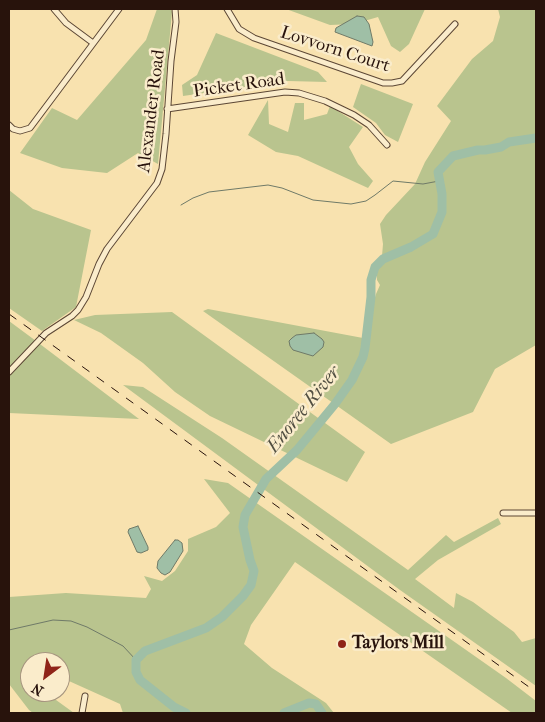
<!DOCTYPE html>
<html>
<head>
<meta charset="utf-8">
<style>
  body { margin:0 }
  #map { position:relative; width:545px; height:722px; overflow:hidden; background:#f8e2af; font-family:"IM FELL French Canon",serif }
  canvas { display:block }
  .frame { position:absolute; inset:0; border:10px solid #28130c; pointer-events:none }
  .north { position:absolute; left:20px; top:652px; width:50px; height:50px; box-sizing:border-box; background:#faeccb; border:1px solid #a6957f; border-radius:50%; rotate:211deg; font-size:14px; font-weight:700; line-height:20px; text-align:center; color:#28130c }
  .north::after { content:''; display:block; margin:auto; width:18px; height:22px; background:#8f2418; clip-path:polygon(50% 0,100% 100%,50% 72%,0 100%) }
</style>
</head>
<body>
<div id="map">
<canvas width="545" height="722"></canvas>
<div class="frame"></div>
<div class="north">N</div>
</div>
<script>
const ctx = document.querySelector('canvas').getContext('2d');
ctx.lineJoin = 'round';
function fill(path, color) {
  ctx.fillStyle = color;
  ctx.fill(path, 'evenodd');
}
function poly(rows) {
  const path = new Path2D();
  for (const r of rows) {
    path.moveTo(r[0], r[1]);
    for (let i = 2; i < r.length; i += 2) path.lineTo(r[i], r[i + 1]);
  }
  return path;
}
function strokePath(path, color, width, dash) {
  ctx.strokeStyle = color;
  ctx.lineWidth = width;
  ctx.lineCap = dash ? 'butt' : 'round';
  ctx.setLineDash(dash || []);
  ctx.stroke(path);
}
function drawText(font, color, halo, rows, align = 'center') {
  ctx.font = font + ' "IM FELL French Canon",serif';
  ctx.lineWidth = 5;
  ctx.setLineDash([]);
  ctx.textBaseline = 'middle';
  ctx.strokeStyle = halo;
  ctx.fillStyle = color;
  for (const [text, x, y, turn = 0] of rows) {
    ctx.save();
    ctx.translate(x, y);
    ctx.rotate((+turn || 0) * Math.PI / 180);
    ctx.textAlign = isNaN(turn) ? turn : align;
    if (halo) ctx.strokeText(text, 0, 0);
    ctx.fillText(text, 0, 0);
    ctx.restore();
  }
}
const green = poly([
  [157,9,171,9,172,12,158,164,138,153,107,173,62,168,20,153,52,108,77,120,146,40],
  [286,9,425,9,409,44,400,52,391,46,378,17,354,24,330,25],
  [498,9,536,9,536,345,495,369,473,412,391,444,203,311,208,309,363,338,376,294,380,285,377,280,377,268,382,256,383,244,380,224,386,215,415,184,425,162,451,121,437,106,472,59,493,41,500,17],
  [216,33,318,72,327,82,288,81,183,96,182,85,197,75],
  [361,84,413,104,398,142,385,135,376,123,353,107],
  [268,100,269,124,288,132,295,103,304,103,304,120,327,114,330,106,363,127,349,147,358,164,373,181,368,188,298,156,276,152,248,135],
  [9,190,33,209,91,230,76,307,42,331,9,308],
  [172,312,365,452,347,482,210,416,175,392,143,363,101,333,74,320,95,315],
  [9,321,32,338,139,419,9,413],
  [123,385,143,387,222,438,408,570,446,535,454,542,498,518,501,524,438,560,415,579,454,608,456,593,473,602,514,632,522,642,536,638,536,686,400,590],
  [204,479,228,483,506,678,536,701,536,713,512,713,295,562,251,625,244,644,272,668,326,703,334,713,123,713,120,704,60,677,60,662,30,662,30,692,45,692,74,713,33,713,29,710,9,684,9,597,66,593,146,598,151,589,144,576,162,581,175,571,188,551,188,539,216,527,230,513]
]);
const water = poly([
  [357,16,364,17,369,24,373,42,372,46,335,32,336,28,357,16],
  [314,333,322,339,324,342,323,347,313,356,293,350,290,346,289,341,292,338,296,335,314,333],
  [138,526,148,547,148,550,141,553,137,552,128,532,129,529,138,526],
  [175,540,178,540,182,543,183,551,170,572,165,575,161,573,157,568,158,561,175,540]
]);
const stream = poly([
  [181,205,193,198,209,192,268,185,282,188,313,200,351,204,366,201,375,195,393,181,423,184,439,181],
  [9,630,53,620,71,621,87,627,123,646,136,660]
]);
const river = poly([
  [186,713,174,707,140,680,136,672,136,660,145,651,206,628,222,617,243,596,251,585,254,571,250,560,243,527,245,515,266,479,297,450,335,404,352,380,363,357,365,348,371,297,371,280,375,267,383,259,411,247,433,234,442,212,442,194,438,172,453,156,478,150,485,150,501,147,509,142,536,138],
  [284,713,309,703,316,704,322,713]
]);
const street = poly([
  [54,9,66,23,93,43],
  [227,9,239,29,254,38,383,83,392,83,402,81,455,24],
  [167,109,285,92,299,93,325,101,354,115,369,125,387,145],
  [9,125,13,129,20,131,30,128,119,9],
  [9,372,46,333,72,316,78,310,86,297,99,264,107,249,157,183,162,169,166,134,171,61,176,22,175,9],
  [503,513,536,513],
  [82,713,85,696]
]);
const rail = poly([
  [9,314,536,692]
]);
const markers = [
  [342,644,5,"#8f2418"]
];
const streetNames = [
  ["Lovvorn Court",335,50,18],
  ["Picket Road",239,86,-8],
  ["Alexander Road",152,111,-83]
];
const poiNames = [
  ["Taylors Mill",352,644]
];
const waterNames = [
  ["Enoree River",304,410,-51]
];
fill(green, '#b9c48e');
fill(water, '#9fbfa6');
strokePath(water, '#6f7a68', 1);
strokePath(stream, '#6f7a68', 1);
strokePath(river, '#9fbfa6', 9);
strokePath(street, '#5c4735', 7);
strokePath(street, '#faeccb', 5);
strokePath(rail, '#28130c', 1, [9, 9]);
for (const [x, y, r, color] of markers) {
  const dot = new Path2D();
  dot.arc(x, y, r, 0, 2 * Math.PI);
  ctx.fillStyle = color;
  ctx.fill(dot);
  strokePath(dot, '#faeccb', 2);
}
drawText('18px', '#28130c', '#faeccb', streetNames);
drawText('bold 18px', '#28130c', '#faeccb', poiNames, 'left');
drawText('italic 19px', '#524f42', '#faeccb', waterNames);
</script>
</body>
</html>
